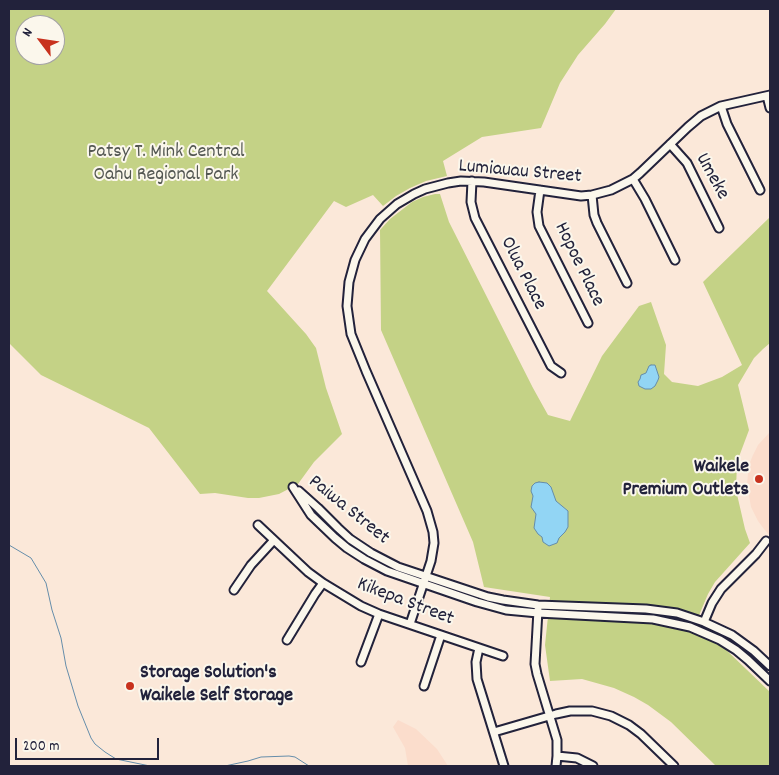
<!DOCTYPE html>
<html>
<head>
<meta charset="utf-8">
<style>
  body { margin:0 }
  #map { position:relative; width:779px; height:775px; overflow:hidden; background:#fbe8d9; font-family:Dekko,sans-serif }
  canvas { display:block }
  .frame { position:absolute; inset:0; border:10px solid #22223b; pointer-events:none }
  .north { position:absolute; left:15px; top:15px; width:50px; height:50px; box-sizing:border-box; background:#fbf7ec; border:1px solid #a4a2a5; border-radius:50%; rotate:301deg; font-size:14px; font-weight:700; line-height:20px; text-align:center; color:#22223b }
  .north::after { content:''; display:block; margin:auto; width:18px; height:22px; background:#c8321e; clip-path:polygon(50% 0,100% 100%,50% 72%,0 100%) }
  .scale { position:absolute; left:15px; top:738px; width:144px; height:22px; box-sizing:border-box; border:2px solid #22223b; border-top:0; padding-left:6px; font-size:15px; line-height:18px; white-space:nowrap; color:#22223b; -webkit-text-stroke:4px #fbf7ec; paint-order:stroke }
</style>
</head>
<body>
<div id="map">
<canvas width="779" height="775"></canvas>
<div class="frame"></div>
<div class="north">N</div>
<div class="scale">200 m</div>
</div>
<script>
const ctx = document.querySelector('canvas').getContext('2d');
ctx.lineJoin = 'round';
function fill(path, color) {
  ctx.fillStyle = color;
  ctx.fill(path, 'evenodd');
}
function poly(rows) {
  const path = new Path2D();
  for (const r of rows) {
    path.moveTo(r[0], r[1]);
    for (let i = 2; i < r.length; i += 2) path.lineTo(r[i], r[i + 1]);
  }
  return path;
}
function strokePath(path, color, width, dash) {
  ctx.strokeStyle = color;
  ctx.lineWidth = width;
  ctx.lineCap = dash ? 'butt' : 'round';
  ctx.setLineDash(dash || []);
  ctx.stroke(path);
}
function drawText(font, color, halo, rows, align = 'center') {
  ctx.font = font + ' Dekko,sans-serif';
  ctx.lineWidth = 4;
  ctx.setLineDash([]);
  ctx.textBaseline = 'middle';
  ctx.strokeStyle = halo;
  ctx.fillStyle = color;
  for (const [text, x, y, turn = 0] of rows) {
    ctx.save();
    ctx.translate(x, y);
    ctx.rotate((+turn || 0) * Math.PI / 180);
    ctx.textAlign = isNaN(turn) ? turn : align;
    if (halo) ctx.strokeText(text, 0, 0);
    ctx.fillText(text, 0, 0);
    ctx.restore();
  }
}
const built = poly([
  [770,432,770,536,764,529,758,521,751,507,747,484,749,465,753,455,758,445],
  [398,720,416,729,437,749,448,766,408,766,405,748,393,727]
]);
const green = poly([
  [9,9,616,9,605,24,578,55,560,83,541,128,482,137,443,161,447,176,426,181,410,188,396,196,383,206,373,195,346,207,334,201,267,291,306,334,316,348,326,388,342,434,314,462,298,484,279,494,259,498,248,498,215,493,200,494,149,428,41,375,9,343],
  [25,25,55,25,55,55,25,55],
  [435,194,440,194,449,222,533,388,548,415,570,421,602,356,639,306,651,302,666,345,664,374,672,382,698,386,722,377,742,365,703,282,770,217,770,343,763,349,754,358,738,385,749,430,737,462,736,490,745,529,750,543,715,582,708,594,692,632,721,645,770,692,770,766,716,766,671,722,648,705,634,697,614,688,582,679,550,681,545,645,550,597,484,587,473,542,381,330,380,230,390,219,412,202,423,197]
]);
const water = poly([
  [651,365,655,365,659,377,658,380,655,386,651,389,645,389,639,386,638,382,640,379,641,375,646,373,649,366,651,365],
  [539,482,547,483,551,487,556,501,568,511,568,527,565,532,559,538,557,543,549,546,543,542,542,537,538,534,534,528,536,514,531,507,533,496,531,491,532,486,535,483,539,482]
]);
const stream = poly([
  [9,545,31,558,46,583,52,610,61,638,66,666,78,706,91,738,95,744,105,752,116,759,150,766],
  [225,766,248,761,261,757,289,756,295,757,309,766]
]);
const minor = poly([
  [767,96,770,108],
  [721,106,727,124,760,190],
  [670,144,687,163,719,228],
  [633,179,645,199,675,260],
  [472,181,471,202,475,218,551,366,561,373],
  [540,190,537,212,539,226,588,323],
  [592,195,594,215,597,223,627,283],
  [293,487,311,515,335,538,347,548,364,559,387,571,477,602,506,610,538,613,653,619,690,627,720,640,736,650,748,660,770,681],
  [299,491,318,508,338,528,350,539,371,553,398,567,488,597,503,600,538,605,646,609,677,613,704,622,732,635,754,651,770,666],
  [258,525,308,572,323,583,361,606,379,614,503,656],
  [234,590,251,565,274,540],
  [538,610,535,664,537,674,557,740,557,756,556,766],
  [704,622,712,603,721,589,756,554,766,541],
  [410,624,431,561,434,543,433,532,427,511,366,371,351,334,347,306,349,282,355,260,365,239,380,219,397,204,414,194,425,189,448,183,461,181,484,182,581,196,592,195,611,190,633,179,640,173,688,127,701,116,721,106,770,95],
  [287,640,315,594,323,583],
  [479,648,476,662,477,679,504,766],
  [361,662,379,614],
  [424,686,441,635],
  [494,732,556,714,570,711,592,711,611,716,629,725,641,734,674,766],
  [557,756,577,758,593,766]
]);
const markers = [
  [759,479,5,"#c8321e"],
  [130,686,5,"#c8321e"]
];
const parkNames = [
  ["Patsy T. Mink Central",166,153],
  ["Oahu Regional Park",166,176]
];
const streetNames = [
  ["Lumiauau Street",520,173,5],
  ["Umeke",711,177,61],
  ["Hopoe Place",578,265,64],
  ["Olua Place",522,274,63],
  ["Paiwa Street",348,511,39],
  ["Kikepa Street",405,603,21]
];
const poiNames = [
  ["Waikele",749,468],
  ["Premium Outlets",749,491],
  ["Storage Solution's",140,674,"left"],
  ["Waikele Self Storage",140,697,"left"]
];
fill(built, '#fbddcc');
fill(green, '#c4d286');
fill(water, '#92d5f4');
strokePath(water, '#658daa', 1);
strokePath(stream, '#658daa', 1);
strokePath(minor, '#22223b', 11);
strokePath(minor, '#fbf7ec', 7);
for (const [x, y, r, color] of markers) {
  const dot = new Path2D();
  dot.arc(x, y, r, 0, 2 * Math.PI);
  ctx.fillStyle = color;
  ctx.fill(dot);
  strokePath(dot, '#fbf7ec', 2);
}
drawText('20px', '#535752', '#fbf7ec', parkNames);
drawText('20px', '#22223b', '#fbf7ec', streetNames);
drawText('bold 20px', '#22223b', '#fbf7ec', poiNames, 'right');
</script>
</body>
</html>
